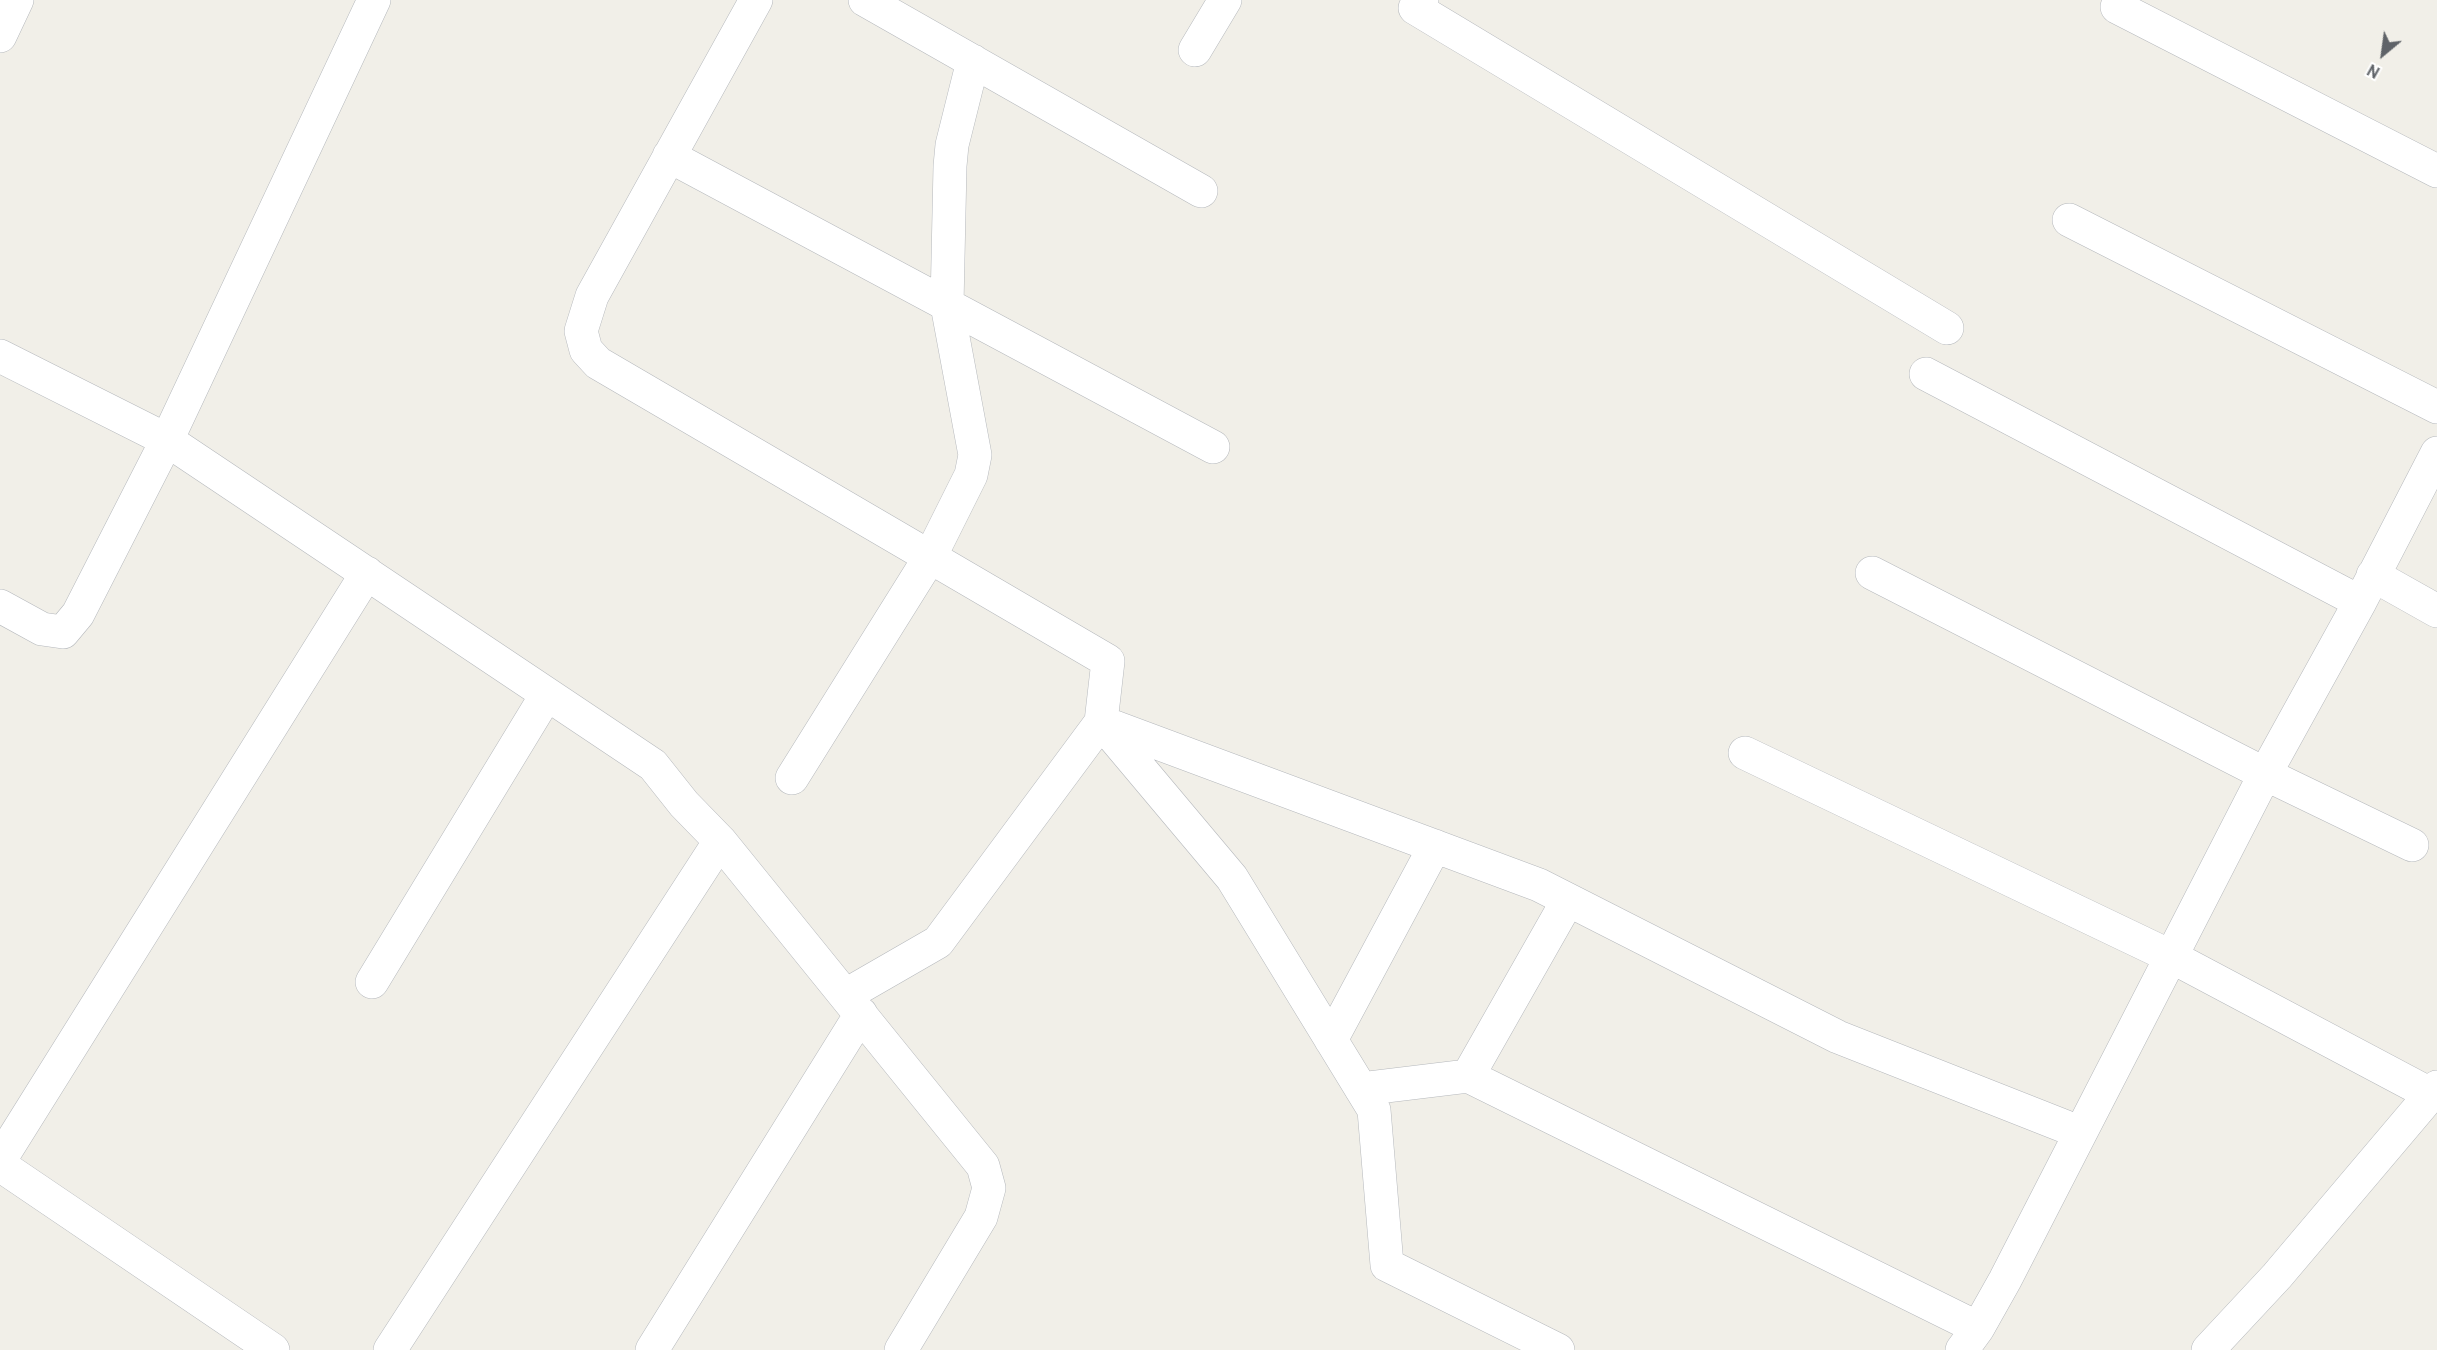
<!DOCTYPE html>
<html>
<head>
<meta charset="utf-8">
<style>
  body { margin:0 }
  #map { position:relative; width:2437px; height:1350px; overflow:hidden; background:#f1efe8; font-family:Overpass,sans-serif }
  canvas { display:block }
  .north { position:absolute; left:2353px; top:24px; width:60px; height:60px; -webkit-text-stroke:4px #fff; paint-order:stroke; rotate:209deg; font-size:16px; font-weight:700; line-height:24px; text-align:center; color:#5f6368 }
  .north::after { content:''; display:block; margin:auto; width:21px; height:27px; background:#5f6368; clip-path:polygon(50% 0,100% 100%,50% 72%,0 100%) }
</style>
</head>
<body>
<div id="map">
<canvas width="2437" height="1350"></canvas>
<div class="north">N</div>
</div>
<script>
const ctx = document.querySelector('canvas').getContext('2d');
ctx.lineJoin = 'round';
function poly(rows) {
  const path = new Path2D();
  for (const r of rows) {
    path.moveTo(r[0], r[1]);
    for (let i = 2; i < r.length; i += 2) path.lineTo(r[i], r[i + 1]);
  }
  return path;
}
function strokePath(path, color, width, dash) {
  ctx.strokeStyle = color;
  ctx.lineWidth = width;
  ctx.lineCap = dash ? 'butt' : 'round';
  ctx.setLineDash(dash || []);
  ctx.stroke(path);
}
const street = poly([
  [756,0,592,296,581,331,586,350,598,363,1108,661,1101,722,1232,878,1374,1110,1387,1265,1558,1350],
  [865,0,1201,191],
  [1422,0,1415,8,1947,328],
  [2122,0,2117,7,2437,171],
  [0,36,17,0],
  [1195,50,1225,0],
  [669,156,1213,447],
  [2069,220,2437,407],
  [0,356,167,440,653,765,684,804,720,841,983,1166,989,1188,981,1217,901,1350],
  [1926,374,2360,602],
  [1872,573,2265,774,2412,845],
  [2373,575,2437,611],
  [0,606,42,629,63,632,78,614,167,440,374,0],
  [1745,753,2172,957,2432,1095],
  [792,778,930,557,971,475,975,455,947,305,950,166,952,145,973,61],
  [372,982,547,694],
  [846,995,938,942,1101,722,1539,885,1838,1037,2079,1132],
  [1331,1040,1435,846],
  [1468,1076,1568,900],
  [1361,1089,1468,1076,1978,1328],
  [0,1160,367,573],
  [0,1165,273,1350],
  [390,1350,720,841],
  [652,1350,861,1014],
  [1962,1350,1978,1328,2005,1280,2265,774,2360,602,2437,453],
  [2208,1350,2277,1276,2437,1087]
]);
strokePath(street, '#b5b8bc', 34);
strokePath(street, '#fff', 33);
</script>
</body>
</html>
